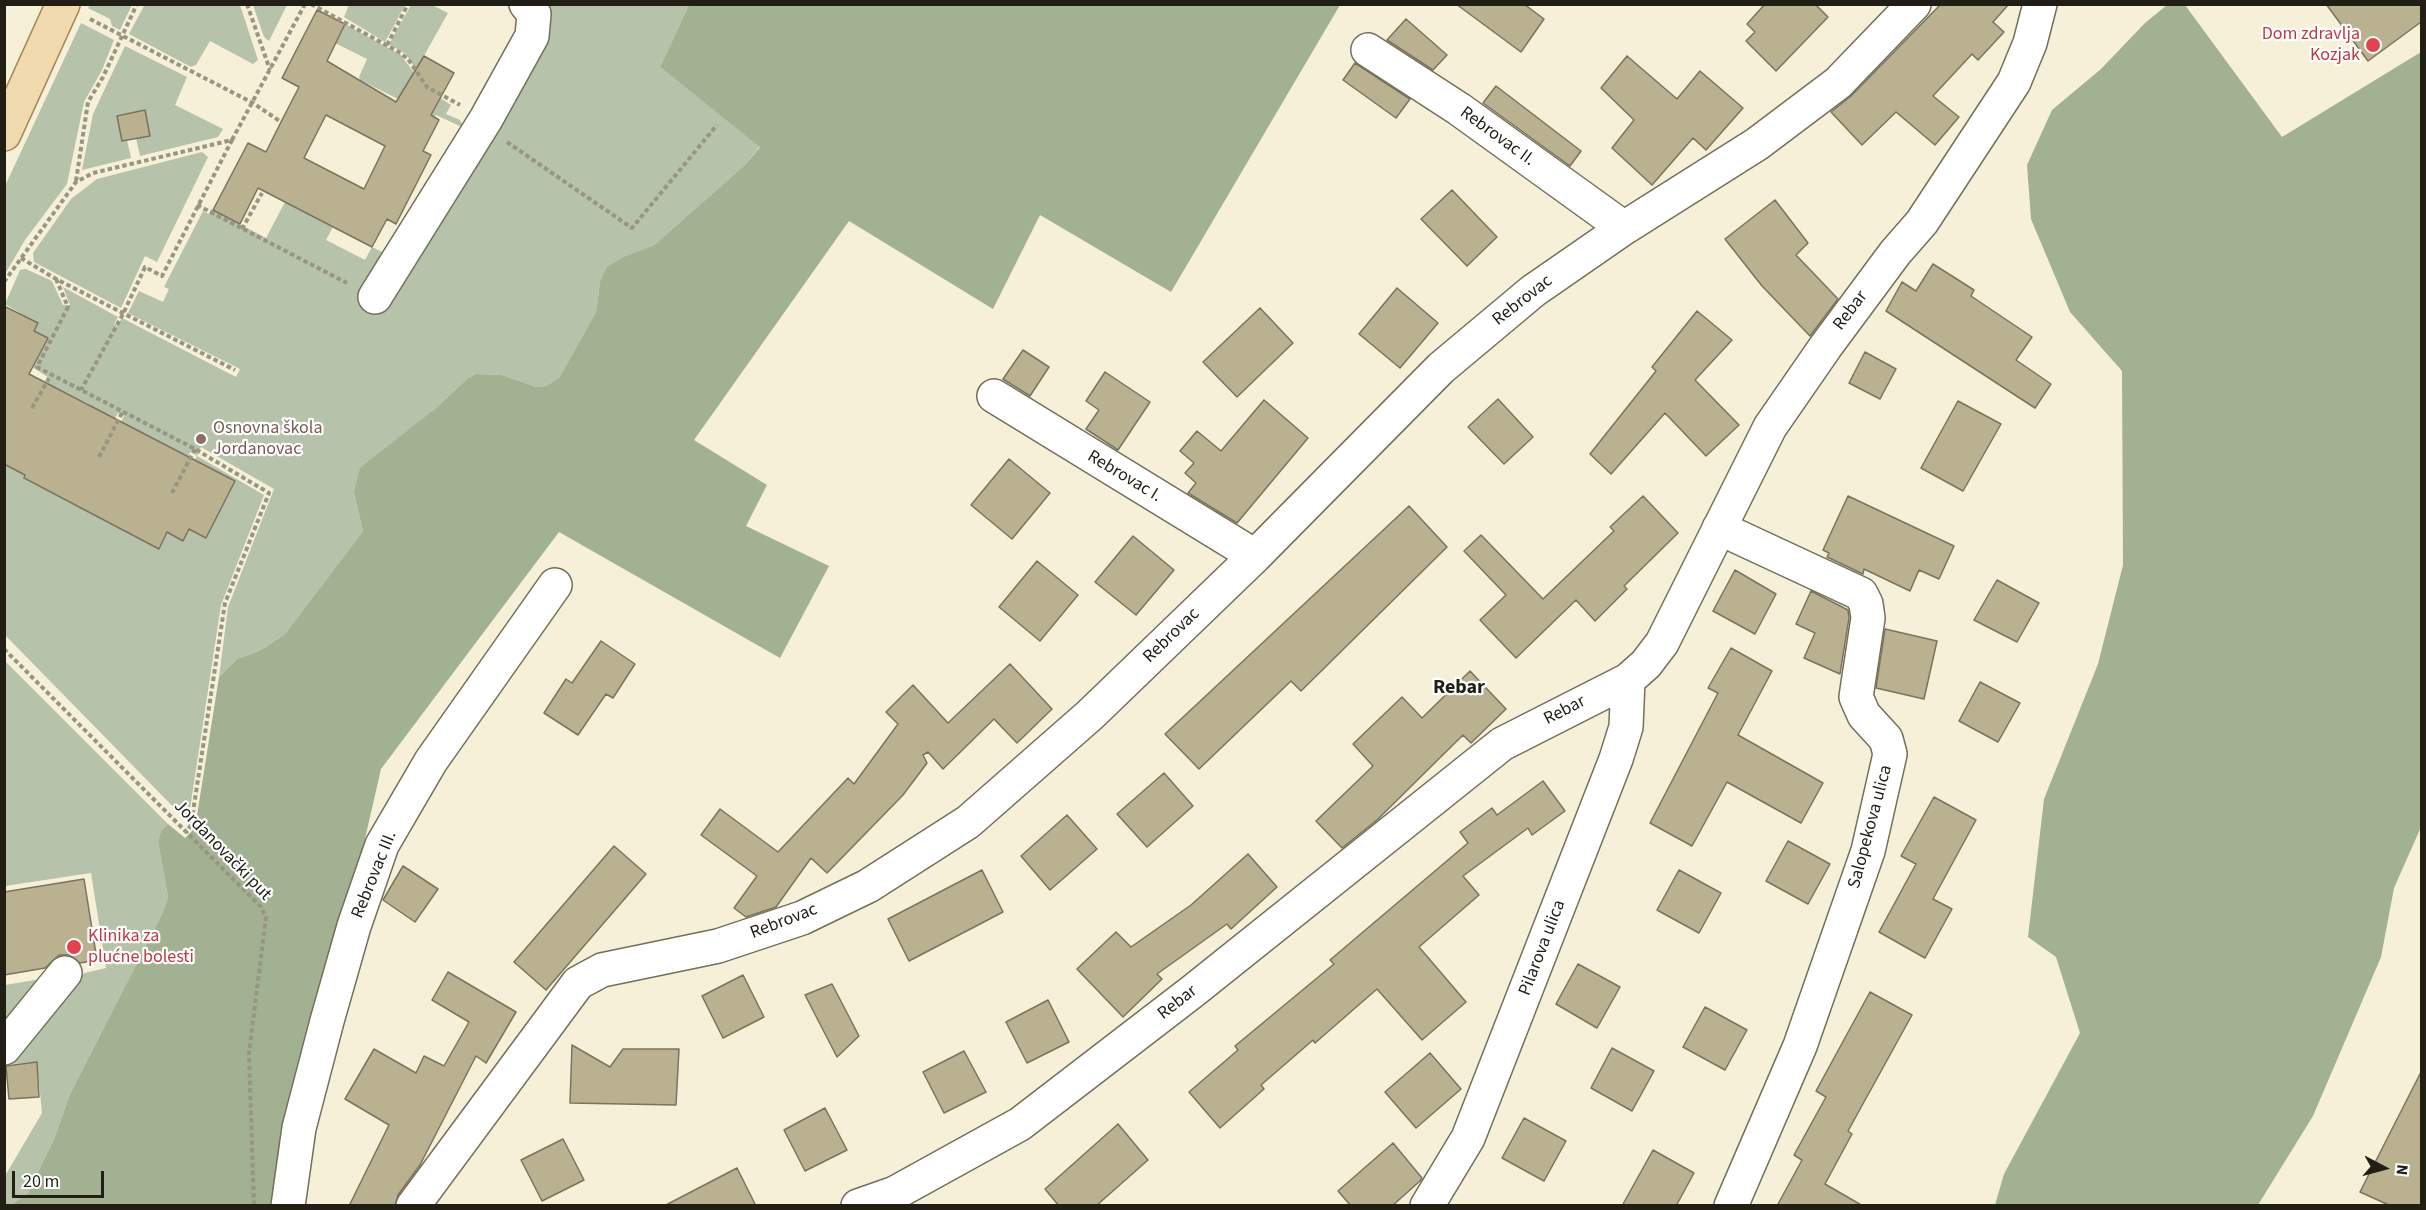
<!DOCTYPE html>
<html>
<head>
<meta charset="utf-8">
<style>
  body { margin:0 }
  #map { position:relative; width:2426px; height:1210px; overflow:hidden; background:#f5f0d7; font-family:"Source Sans 3",sans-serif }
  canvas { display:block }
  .frame { position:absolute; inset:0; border:6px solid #201e15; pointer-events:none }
  .north { position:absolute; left:2354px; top:1138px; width:60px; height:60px; -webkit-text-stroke:4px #fff; paint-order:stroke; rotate:96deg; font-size:16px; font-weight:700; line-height:24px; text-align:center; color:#201e15 }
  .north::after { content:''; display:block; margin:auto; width:21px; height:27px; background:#201e15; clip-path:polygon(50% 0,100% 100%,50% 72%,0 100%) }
  .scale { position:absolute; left:12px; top:1171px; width:92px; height:27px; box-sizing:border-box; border:3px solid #201e15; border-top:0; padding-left:8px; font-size:18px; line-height:21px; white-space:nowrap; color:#201e15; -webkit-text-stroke:4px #fff; paint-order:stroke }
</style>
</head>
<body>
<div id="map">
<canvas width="2426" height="1210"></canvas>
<div class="frame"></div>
<div class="north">N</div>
<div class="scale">20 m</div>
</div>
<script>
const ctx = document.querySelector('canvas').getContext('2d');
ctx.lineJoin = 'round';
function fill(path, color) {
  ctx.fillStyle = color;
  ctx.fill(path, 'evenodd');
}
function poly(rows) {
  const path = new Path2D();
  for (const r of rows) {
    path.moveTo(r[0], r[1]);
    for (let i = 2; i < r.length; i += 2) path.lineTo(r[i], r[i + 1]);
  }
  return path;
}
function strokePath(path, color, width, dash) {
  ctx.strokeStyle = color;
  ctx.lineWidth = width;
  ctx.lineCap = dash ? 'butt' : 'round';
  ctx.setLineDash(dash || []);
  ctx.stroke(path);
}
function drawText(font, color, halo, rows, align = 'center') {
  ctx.font = font + ' "Source Sans 3",sans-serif';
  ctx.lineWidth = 4.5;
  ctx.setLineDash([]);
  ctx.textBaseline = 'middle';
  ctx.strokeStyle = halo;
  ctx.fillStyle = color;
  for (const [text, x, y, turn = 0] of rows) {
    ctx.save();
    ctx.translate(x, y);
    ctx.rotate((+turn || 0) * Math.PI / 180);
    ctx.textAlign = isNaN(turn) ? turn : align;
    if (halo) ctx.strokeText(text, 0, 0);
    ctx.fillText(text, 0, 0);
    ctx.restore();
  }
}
const green = poly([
  [145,4,240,5,258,60,253,64,210,41,196,65,191,67,129,34],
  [90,5,90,4,132,5,120,30,112,26,110,19,88,8],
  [253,5,287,5,269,41,264,37],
  [349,5,349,4,405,5,385,42,344,17],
  [411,5,432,5,448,13,416,70,406,54,389,44],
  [538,5,689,5,660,67,760,146,746,164,653,246,641,252,600,282,596,312,559,378,546,386,537,387,502,375,476,374,468,378,435,409,354,493,363,531,285,634,261,650,237,659,219,677,228,607,274,489,201,447,197,456,264,495,221,605,188,822,5,635,5,464,25,475,24,479,159,549,167,532,183,541,189,529,206,537,174,500,197,456,191,451,184,464,101,464,124,416,118,413,111,426,89,404,53,386,30,427,32,415,51,379,32,367,47,338,34,331,37,323,5,304,20,270,26,269,52,281,63,305,70,305,63,287,118,317,114,324,117,326,122,318,236,377,240,369,128,313,139,291,163,302,169,289,164,287,203,211,209,214,211,209,266,238,285,202,333,227,326,240,365,260,372,247,390,256],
  [81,23,114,40,102,70,84,102,67,184,25,240,5,274,5,186],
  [345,24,401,55,425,88,451,105,446,114,460,120,464,128,436,115,434,117,360,80,359,77,367,59,335,43],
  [125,46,187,77,175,105,223,129,218,137,140,156,136,138,144,110,118,116,122,141,127,140,131,158,82,170,93,114],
  [202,152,208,157,157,262,145,256,121,308,34,262,33,253,71,199,97,179],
  [4,660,168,824,161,831,158,841,168,897,163,912,70,1094,54,1139,28,1193,9,1206,5,1205,5,1176,42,1113,37,1062,10,1064,71,982,85,973,106,968,91,873,5,886],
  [35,980,39,980,5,1037,5,985]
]);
const forest = poly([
  [689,5,1340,5,1171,292,1040,215,993,309,849,221,694,440,767,485,746,526,829,566,780,658,559,532,381,769,281,1205,9,1206,28,1193,54,1139,70,1094,163,912,168,897,158,841,161,831,168,824,185,838,195,828,219,677,237,659,261,650,285,634,363,531,354,493,360,468,435,409,468,378,476,374,502,375,537,387,546,386,559,378,596,312,600,282,607,267,624,257,653,246,746,164,760,147,660,67],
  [2167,5,2185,5,2282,137,2421,52,2421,827,2394,888,2381,957,2313,1116,2258,1205,1995,1205,2004,1174,2080,1033,2056,957,2028,937,2044,799,2098,664,2123,565,2122,371,2070,312,2031,219,2027,165,2052,110,2101,69,2145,23]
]);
const building = poly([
  [1456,4,1524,4,1544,19,1521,52,1456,4],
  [1765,4,1815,4,1828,17,1776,71,1746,41,1755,32,1747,24,1765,4],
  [1941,4,2009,4,1993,22,2004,32,1978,60,1972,54,1933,96,1959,117,1935,145,1896,112,1862,145,1831,112,1851,96,1941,4],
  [2326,4,2421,4,2421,22,2368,61,2326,4],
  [317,10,345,24,327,61,396,102,424,56,454,73,431,115,439,120,423,151,431,155,396,224,387,219,372,247,258,188,240,224,213,210,248,143,266,152,281,122,299,87,282,78,317,10],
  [326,115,385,146,364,189,304,158,326,115],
  [1406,19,1447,55,1433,70,1387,40,1406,19],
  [1627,56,1677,99,1700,71,1743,108,1706,150,1693,138,1652,185,1612,148,1634,120,1601,88,1627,56],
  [1355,63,1410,99,1396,118,1343,80,1355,63],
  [1496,86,1581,151,1570,166,1483,103,1496,86],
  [145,110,150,136,122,141,117,116,145,110],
  [1452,190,1497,237,1467,266,1421,219,1452,190],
  [1775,200,1808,243,1796,255,1838,299,1810,336,1762,286,1725,239,1775,200],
  [1933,264,1974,290,1971,296,2032,337,2016,360,2051,384,2035,408,1886,311,1902,282,1916,291,1933,264],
  [1397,288,1438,323,1400,368,1359,334,1397,288],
  [4,306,38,323,34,331,48,338,29,374,235,481,206,538,189,529,183,541,167,532,159,549,24,478,25,475,4,464,4,306],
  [1260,308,1293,343,1237,397,1203,362,1260,308],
  [1697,311,1732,340,1695,380,1739,425,1706,456,1665,413,1611,474,1590,454,1656,371,1652,367,1697,311],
  [1023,350,1049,367,1030,396,1003,379,1023,350],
  [1865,352,1896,369,1880,399,1849,383,1865,352],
  [1105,372,1150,402,1118,450,1086,429,1099,410,1086,401,1105,372],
  [1498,399,1533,437,1504,464,1468,427,1498,399],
  [1264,400,1308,438,1237,523,1188,493,1196,483,1185,473,1194,463,1180,451,1197,431,1221,451,1264,400],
  [1958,401,2001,424,1963,491,1921,468,1958,401],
  [1009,459,1050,493,1012,539,971,505,1009,459],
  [1643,496,1678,533,1624,586,1627,589,1595,621,1576,600,1516,658,1480,620,1506,595,1464,551,1481,535,1543,599,1614,531,1610,527,1643,496],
  [1848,496,1954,546,1939,579,1919,570,1910,591,1864,569,1863,574,1827,557,1829,553,1823,550,1848,496],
  [1409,506,1447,547,1301,691,1291,681,1199,769,1165,734,1409,506],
  [1133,536,1174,570,1136,615,1095,582,1133,536],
  [1037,561,1078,595,1040,641,999,607,1037,561],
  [1735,570,1776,594,1755,634,1713,611,1735,570],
  [1997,580,2039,603,2017,642,1974,620,1997,580],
  [1811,591,1848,610,1849,618,1840,674,1804,658,1815,633,1796,624,1811,591],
  [1885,629,1937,641,1924,699,1876,688,1885,629],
  [601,641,635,664,613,698,606,694,578,735,544,713,566,679,572,683,601,641],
  [1731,648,1772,671,1738,735,1823,783,1801,823,1727,782,1692,846,1650,823,1718,693,1708,688,1731,648],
  [1010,664,1052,709,1017,743,994,719,943,769,928,752,923,755,927,763,903,795,827,873,811,858,776,907,746,917,734,908,757,876,701,835,720,809,778,852,848,778,854,784,898,724,886,712,913,685,948,723,1010,664],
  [1470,671,1506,709,1471,743,1463,735,1377,820,1342,848,1316,821,1373,766,1353,744,1402,697,1422,718,1470,671],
  [1980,682,2020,703,1998,742,1959,721,1980,682],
  [1164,773,1193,806,1147,847,1117,814,1164,773],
  [1543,781,1565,811,1532,835,1528,828,1463,876,1479,895,1419,947,1466,1002,1422,1040,1377,989,1315,1043,1313,1040,1261,1085,1264,1089,1220,1128,1189,1092,1238,1050,1235,1046,1334,964,1330,960,1468,843,1460,832,1492,808,1497,815,1543,781],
  [1934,797,1976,820,1933,899,1952,909,1925,958,1879,932,1916,864,1901,856,1934,797],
  [1067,815,1097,849,1050,890,1021,856,1067,815],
  [1788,841,1830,864,1808,904,1766,881,1788,841],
  [614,846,646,874,546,990,514,962,614,846],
  [1248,854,1277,887,1231,929,1227,924,1157,974,1162,979,1123,1017,1077,969,1116,932,1131,947,1191,905,1248,854],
  [403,866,438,889,415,922,383,900,403,866],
  [982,870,1003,912,909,961,888,919,982,870],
  [1679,870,1721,893,1699,933,1657,910,1679,870],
  [84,879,97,960,80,963,69,955,59,955,45,968,4,975,4,892,84,879],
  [1578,964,1620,987,1597,1028,1556,1004,1578,964],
  [448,972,516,1012,486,1063,476,1056,420,1165,398,1195,395,1206,349,1206,389,1125,345,1099,374,1049,416,1073,424,1056,444,1066,469,1022,432,1000,448,972],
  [743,975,764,1017,723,1038,702,996,743,975],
  [832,984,859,1036,837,1057,805,995,832,984],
  [1870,992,1912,1015,1848,1131,1852,1134,1825,1184,1863,1206,1777,1206,1802,1160,1794,1155,1826,1097,1816,1091,1870,992],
  [1048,1000,1069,1042,1027,1063,1006,1022,1048,1000],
  [1705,1007,1747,1030,1725,1070,1683,1047,1705,1007],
  [572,1045,610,1067,623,1049,679,1049,676,1105,570,1103,572,1045],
  [1612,1048,1654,1071,1632,1111,1591,1088,1612,1048],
  [964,1051,986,1092,944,1113,923,1072,964,1051],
  [1430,1053,1461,1089,1416,1128,1385,1092,1430,1053],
  [37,1062,39,1097,9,1099,6,1066,37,1062],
  [2421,1072,2421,1206,2391,1206,2360,1192,2421,1072],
  [825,1108,847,1150,805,1171,784,1130,825,1108],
  [1524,1118,1566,1141,1544,1181,1502,1158,1524,1118],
  [1118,1124,1148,1160,1096,1206,1059,1206,1045,1189,1118,1124],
  [563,1139,584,1180,542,1201,521,1160,563,1139],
  [1393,1143,1422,1178,1420,1181,1392,1206,1351,1206,1338,1191,1393,1143],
  [1653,1150,1694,1173,1676,1206,1622,1206,1653,1150],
  [737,1168,756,1206,664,1206,737,1168]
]);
const path = poly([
  [247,4,270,70],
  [311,4,399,52,408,59,427,87,460,105],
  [90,19,253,103,281,122],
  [387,45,408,4],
  [232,140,305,4],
  [507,142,632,228,717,125],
  [76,181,88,102,103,77,137,4],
  [197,205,347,283],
  [242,229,262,193],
  [21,258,56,279,235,370],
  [56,279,68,307,37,367,195,449,269,493,225,603,191,825,186,833],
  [4,282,76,182,93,173,232,140,162,276,145,267,123,314,81,390],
  [32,408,51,375],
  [99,457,123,411],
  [172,493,195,449],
  [4,649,261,907,266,917,249,1053,254,1206]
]);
const minor = poly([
  [1368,50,1459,109,1624,228],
  [375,297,486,119,532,36,534,14,526,4],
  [994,396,1255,556],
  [1719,528,1861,594,1866,604,1868,618,1856,697,1864,715,1886,739,1890,754,1868,851,1800,1046,1731,1206],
  [4,1048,65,973],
  [288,1206,299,1128,327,1021,354,926,382,845,431,761,555,585],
  [413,1206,578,983,602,970,718,946,802,918,868,886,968,822,1090,715,1255,556,1441,368,1533,291,1624,228,1757,144,1838,83,1914,4],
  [858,1206,895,1193,1020,1124,1193,991,1502,744,1628,680,1646,664,1662,643,1770,427,1826,346,1895,253,1922,222,2014,82,2030,43,2040,4],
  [1427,1206,1468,1138,1616,759,1626,727,1628,680]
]);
const major = poly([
  [4,134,63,4]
]);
const markers = [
  [2373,45,8,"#e0444e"],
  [201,439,6,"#8d6e63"],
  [74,947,8,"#e0444e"]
];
const healthNames = [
  ["Dom zdravlja",2360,35],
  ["Kozjak",2360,56],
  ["Klinika za",88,937,"left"],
  ["plućne bolesti",88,958,"left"]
];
const streetNames = [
  ["Rebrovac II.",1497,137,36],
  ["Rebrovac",1523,301,-38],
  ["Rebar",1851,311,-53],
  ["Rebrovac I.",1124,477,31],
  ["Rebrovac",1172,636,-44],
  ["Rebar",1565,711,-27],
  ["Salopekova ulica",1871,827,-75],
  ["Jordanovački put",222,851,46],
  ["Rebrovac III.",375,875,-68],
  ["Rebrovac",784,922,-21],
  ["Pilarova ulica",1543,948,-69],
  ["Rebar",1178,1003,-38]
];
const educationNames = [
  ["Osnovna škola",213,429],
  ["Jordanovac",213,450]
];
const neighbourhoodNames = [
  ["Rebar",1459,689]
];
fill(green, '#b6c2aa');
fill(forest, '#a2b192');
fill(building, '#b9b190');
strokePath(building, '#7a745f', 1.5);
strokePath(minor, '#746f59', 36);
strokePath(major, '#a38957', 36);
strokePath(path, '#989583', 4, [4.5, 3]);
strokePath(minor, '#fff', 33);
strokePath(major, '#f2daaf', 33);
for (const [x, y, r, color] of markers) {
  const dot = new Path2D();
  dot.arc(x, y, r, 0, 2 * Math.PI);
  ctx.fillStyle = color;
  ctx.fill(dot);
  strokePath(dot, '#fff', 2);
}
drawText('18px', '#be3a42', '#fff', healthNames, 'right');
drawText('18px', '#201e15', '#fff', streetNames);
drawText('18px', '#785e54', '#fff', educationNames, 'left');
drawText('bold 20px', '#201e15', '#fff', neighbourhoodNames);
</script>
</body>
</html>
